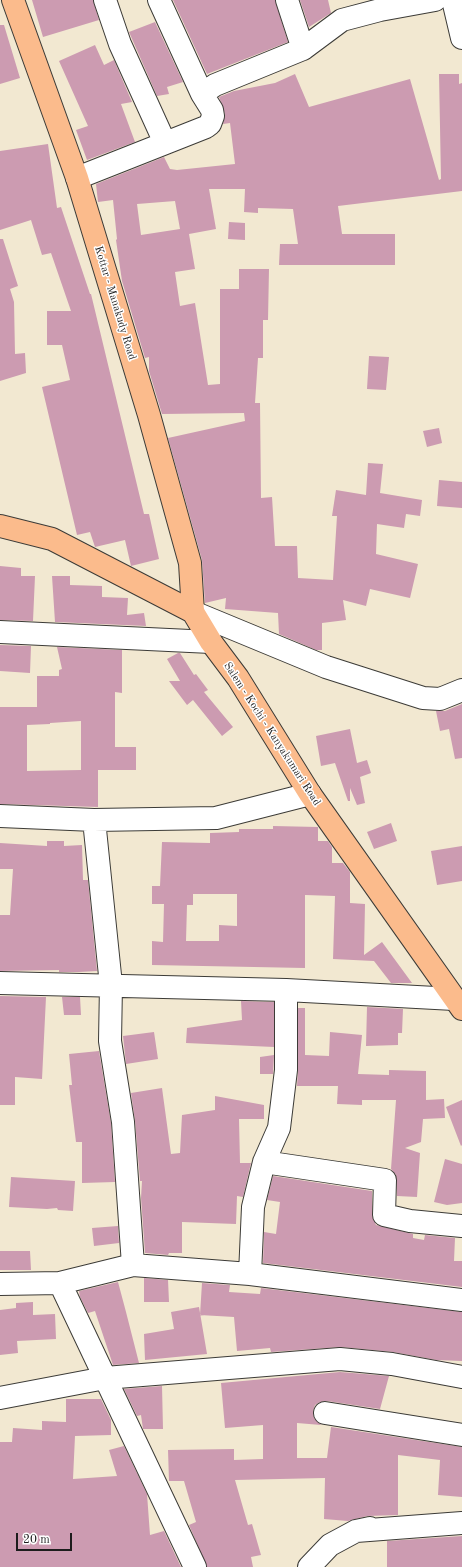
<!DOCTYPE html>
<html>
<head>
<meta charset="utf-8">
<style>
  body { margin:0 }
  #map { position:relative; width:462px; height:1567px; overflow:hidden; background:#f2e8d1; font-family:"Old Standard TT",serif }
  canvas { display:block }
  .scale { position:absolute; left:16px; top:1533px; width:56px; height:18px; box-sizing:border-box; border:2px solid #1c1c1c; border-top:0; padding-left:5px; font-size:12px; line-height:14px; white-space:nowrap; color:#1c1c1c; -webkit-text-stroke:3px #fff; paint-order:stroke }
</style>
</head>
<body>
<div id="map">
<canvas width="462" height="1567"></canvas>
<div class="scale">20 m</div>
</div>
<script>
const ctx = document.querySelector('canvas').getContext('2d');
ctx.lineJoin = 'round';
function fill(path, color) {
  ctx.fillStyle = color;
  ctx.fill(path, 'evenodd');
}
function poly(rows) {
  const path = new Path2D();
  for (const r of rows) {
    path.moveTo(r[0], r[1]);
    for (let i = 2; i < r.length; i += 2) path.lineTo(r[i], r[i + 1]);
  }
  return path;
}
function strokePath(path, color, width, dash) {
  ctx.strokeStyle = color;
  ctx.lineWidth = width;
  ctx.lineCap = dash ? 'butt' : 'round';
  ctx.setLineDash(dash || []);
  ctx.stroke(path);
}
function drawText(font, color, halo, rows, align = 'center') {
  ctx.font = font + ' "Old Standard TT",serif';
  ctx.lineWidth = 3;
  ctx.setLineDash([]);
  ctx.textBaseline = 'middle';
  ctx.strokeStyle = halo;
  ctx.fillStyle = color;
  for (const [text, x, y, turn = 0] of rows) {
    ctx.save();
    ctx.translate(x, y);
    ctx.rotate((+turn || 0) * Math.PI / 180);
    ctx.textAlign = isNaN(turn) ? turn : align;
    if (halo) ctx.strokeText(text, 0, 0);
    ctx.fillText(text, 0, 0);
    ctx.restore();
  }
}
const building = poly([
  [32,0,93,0,99,20,43,37],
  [173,0,275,0,288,42,207,74],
  [300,0,328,0,331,13,309,27],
  [155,22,183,82,167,87,169,94,157,96,129,32],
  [0,25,4,25,20,78,0,84],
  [95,45,104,65,114,60,132,102,121,104,135,142,87,160,76,130,88,126,59,61],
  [295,74,309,107,410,79,439,180,441,179,439,74,459,74,459,84,462,83,462,191,338,206,342,234,395,234,395,265,279,265,280,244,298,244,293,209,258,208,258,213,244,212,245,189,209,189,216,229,189,234,195,269,175,272,180,306,195,303,208,385,220,384,220,289,239,289,239,269,269,269,268,320,263,320,263,358,258,358,255,403,260,403,261,498,272,497,275,546,297,546,298,578,333,580,337,516,332,516,336,490,366,495,368,463,383,464,380,493,422,500,420,516,406,514,404,528,377,524,376,554,418,564,410,598,370,589,366,606,343,600,346,620,322,623,322,650,316,650,279,634,278,613,225,609,226,598,205,603,202,560,168,438,245,421,244,413,162,414,149,371,149,357,145,358,122,281,116,240,117,239,113,200,98,202,96,184,164,157,170,169,177,170,235,164,230,123,223,124,225,114,219,97,234,91,275,83],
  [175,201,180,229,141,235,137,204],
  [48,144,57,208,61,207,90,294,91,294,144,514,149,514,159,559,131,566,125,540,95,547,90,532,77,535,42,387,70,380,62,345,47,345,47,311,71,311,51,253,42,255,31,220,0,230,0,151],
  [229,222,245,223,245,240,228,239],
  [0,239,3,239,18,286,10,289,14,302,15,354,25,353,26,373,0,381],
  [369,356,389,357,386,390,367,389],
  [439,428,442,443,427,447,423,431],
  [439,480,462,482,462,508,437,506],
  [0,566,21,568,21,576,35,576,33,621,0,620],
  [52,576,70,576,70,585,102,586,102,597,128,598,127,615,144,613,146,626,55,622],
  [0,645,31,646,30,673,0,671],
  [57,647,122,650,122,693,115,692,115,747,136,747,136,770,98,770,98,807,0,804,0,707,37,707,37,676,59,676,59,670,62,669],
  [81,721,81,770,27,771,27,725,50,724,50,723],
  [178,653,180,653,194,675,196,674,208,690,204,692,233,727,222,736,193,700,187,705,169,681,180,681,167,659],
  [462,704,462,758,455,759,449,729,440,731,436,711,445,711],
  [350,729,357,763,367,760,371,773,360,777,365,803,357,805,350,788,350,801,348,801,335,763,321,766,316,736],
  [391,823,397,841,374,849,367,832],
  [273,826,318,827,318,841,328,841,332,847,332,863,343,863,350,872,350,903,365,904,364,955,382,942,412,983,391,983,374,961,333,959,335,896,305,895,305,968,152,965,152,941,163,942,164,904,152,904,152,886,160,886,162,842,210,843,210,833,239,832,239,829,273,829],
  [193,894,237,894,237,926,219,925,219,941,186,941,187,905,193,905],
  [47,841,64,841,64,846,82,845,83,880,88,880,97,971,79,972,59,972,59,970,0,971,0,915,10,915,13,869,0,869,0,843,47,846],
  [462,846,462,881,437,885,431,851],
  [0,996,46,997,42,1079,15,1077,15,1105,0,1105],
  [62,997,80,997,81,1015,64,1015],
  [241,1001,274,1002,274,1047,186,1043,187,1028,242,1020],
  [367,1007,403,1009,402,1033,398,1033,398,1045,366,1046],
  [298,1008,305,1008,305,1055,329,1056,330,1032,362,1035,358,1074,389,1075,389,1070,426,1071,426,1100,444,1099,445,1118,423,1119,421,1142,405,1148,420,1153,417,1197,397,1196,396,1175,391,1169,396,1100,362,1100,362,1105,337,1104,338,1086,297,1086,298,1070],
  [154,1032,158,1059,126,1064,123,1036],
  [99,1051,111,1123,115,1182,82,1183,82,1142,76,1142,69,1085,72,1085,69,1054],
  [274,1055,273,1074,260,1074,260,1057],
  [162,1088,171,1154,180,1153,182,1115,215,1110,215,1096,264,1105,264,1119,239,1119,240,1163,251,1163,243,1197,237,1196,236,1224,182,1222,182,1253,169,1253,168,1255,145,1253,141,1198,142,1181,140,1181,135,1121,131,1093],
  [462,1100,462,1145,461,1146,446,1107],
  [445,1159,462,1164,462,1203,447,1205,434,1202],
  [273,1176,372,1191,372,1215,376,1225,413,1234,413,1238,424,1240,425,1235,455,1238,454,1261,462,1261,462,1287,263,1263,264,1232,276,1234,280,1202,267,1200],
  [11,1177,75,1181,73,1211,58,1210,57,1208,47,1209,9,1207],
  [118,1226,119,1243,94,1246,92,1228],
  [0,1251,30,1251,31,1270,0,1270],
  [144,1278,168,1280,169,1302,144,1302],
  [118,1282,126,1312,139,1363,113,1365,95,1311,88,1313,80,1297,79,1291],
  [202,1283,230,1285,229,1292,260,1294,261,1288,462,1312,462,1361,436,1360,393,1352,341,1347,271,1352,270,1348,237,1351,234,1317,200,1315],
  [33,1302,33,1315,55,1314,56,1339,17,1341,18,1353,0,1355,0,1310,16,1308,16,1303],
  [199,1307,207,1354,145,1360,144,1334,174,1329,171,1312],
  [340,1372,389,1376,380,1409,327,1401,320,1402,315,1405,313,1411,314,1418,321,1425,297,1423,297,1458,327,1458,331,1427,462,1447,462,1497,438,1495,440,1460,398,1455,398,1515,367,1516,348,1521,324,1519,325,1478,235,1480,248,1525,252,1524,261,1555,251,1557,253,1567,207,1567,189,1525,196,1522,184,1481,169,1481,168,1450,234,1449,234,1460,263,1459,263,1425,225,1428,221,1383],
  [162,1386,163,1429,143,1429,141,1415,137,1416,124,1389],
  [66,1399,101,1399,111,1420,111,1435,75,1436,73,1479,117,1476,109,1450,124,1446,147,1494,150,1535,164,1531,181,1567,0,1567,0,1442,12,1442,13,1428,42,1430,42,1421,66,1422],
  [462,1536,462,1567,387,1567,387,1541]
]);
const minor = poly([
  [105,0,120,44,165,143],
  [159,0,202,94],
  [287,0,303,49],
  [453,0,462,38],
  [77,178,206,127,210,124,213,116,212,110,202,94,215,85,303,49,342,20,380,10,435,0],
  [193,612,326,667,423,698,440,699,462,690],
  [0,632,211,642],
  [0,816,94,820,216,818,310,794],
  [94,820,111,985,110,1041,123,1122,133,1265,60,1283,195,1567],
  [0,983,286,990,454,999],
  [264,1162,385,1180,384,1215,410,1221,462,1226],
  [133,1265,250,1274,462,1300],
  [250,1274,253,1207,264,1162,279,1128,286,1070,286,990],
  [0,1284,60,1283],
  [0,1398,105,1378,340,1359,392,1364,462,1377],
  [325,1413,462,1435],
  [356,1531,462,1523],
  [309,1567,330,1545,356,1531,370,1528]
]);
const major = poly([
  [13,0,77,178,149,415,190,563,193,612]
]);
const highway = poly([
  [0,526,52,539,193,612,211,642,238,678,310,794,462,1009]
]);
const streetNames = [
  ["Kottar - Manakudy Road",115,303,73],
  ["Salem - Kochi - Kanyakumari Road",272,734,57]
];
fill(building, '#cc9bb1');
strokePath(minor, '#3c3b37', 24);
strokePath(major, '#3c3b37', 24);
strokePath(highway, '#3c3b37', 24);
strokePath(minor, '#fff', 22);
strokePath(major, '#fbbb8c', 22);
strokePath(highway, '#fbbb8c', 22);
drawText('11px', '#1c1c1c', '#fff', streetNames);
</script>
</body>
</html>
